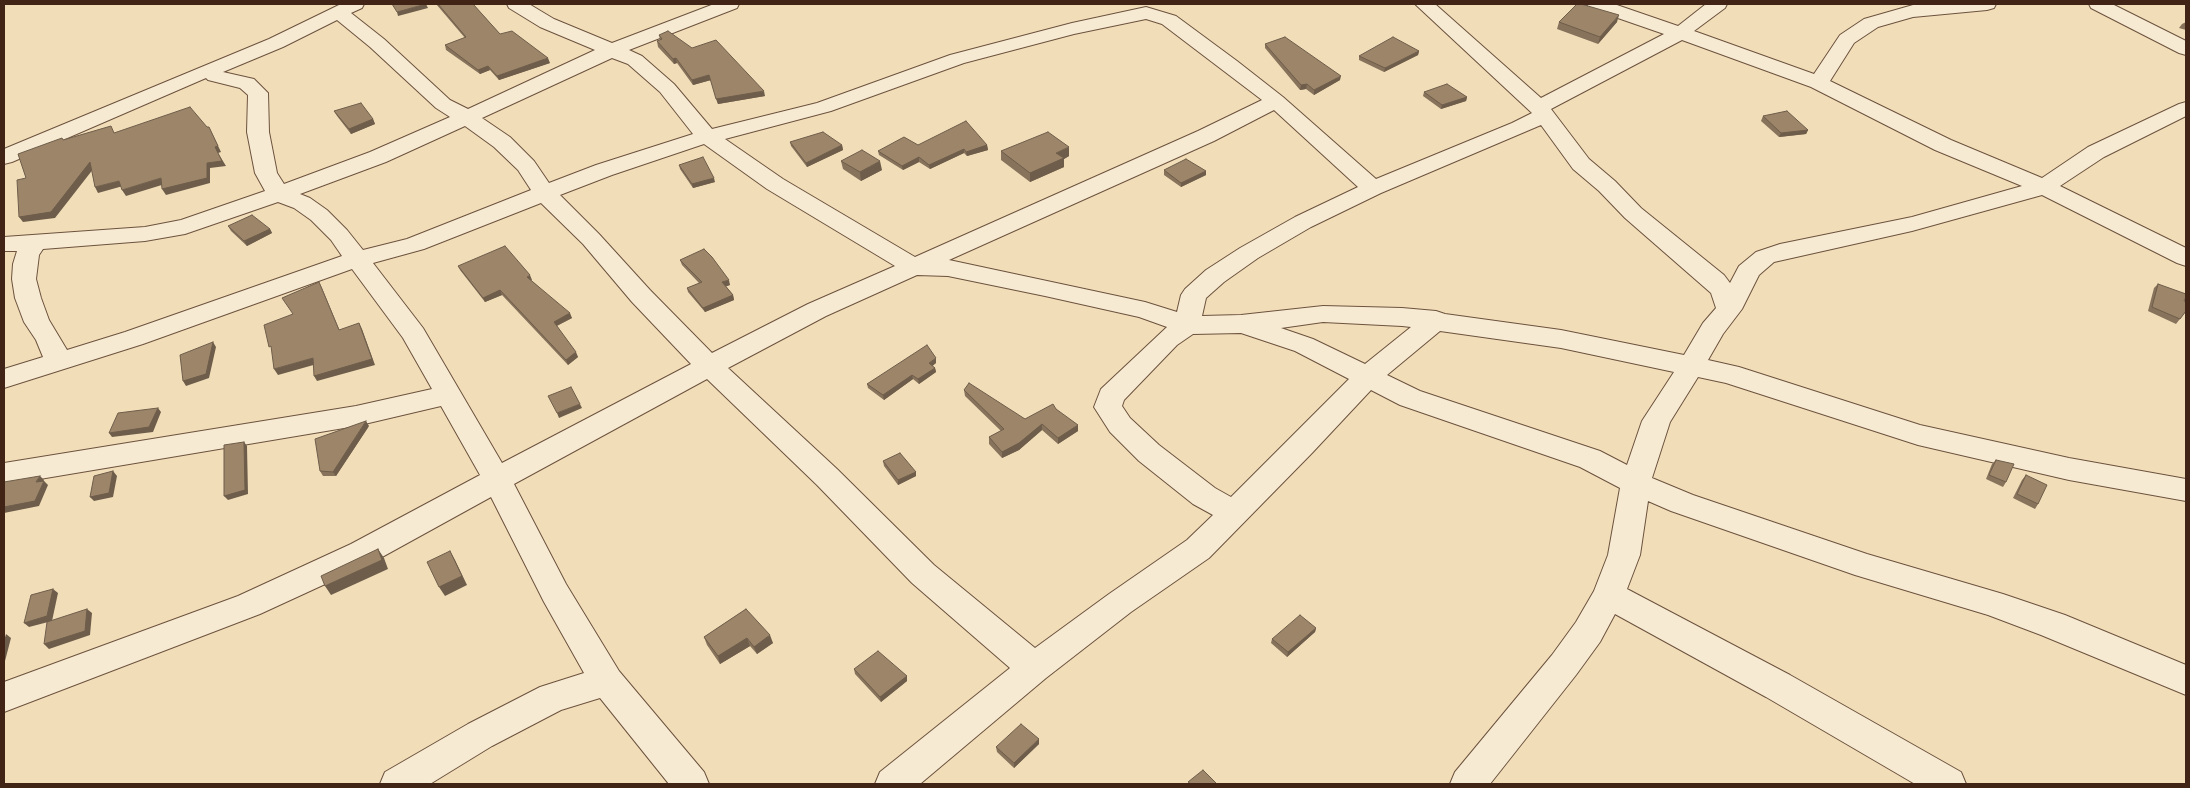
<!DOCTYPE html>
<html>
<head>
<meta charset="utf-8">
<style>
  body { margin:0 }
  #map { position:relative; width:2190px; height:788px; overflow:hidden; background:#f1deb9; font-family:"Sorts Mill Goudy",serif }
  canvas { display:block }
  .frame { position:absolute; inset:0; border:5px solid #412415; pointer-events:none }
</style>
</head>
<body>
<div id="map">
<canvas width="2190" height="788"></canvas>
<div class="frame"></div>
</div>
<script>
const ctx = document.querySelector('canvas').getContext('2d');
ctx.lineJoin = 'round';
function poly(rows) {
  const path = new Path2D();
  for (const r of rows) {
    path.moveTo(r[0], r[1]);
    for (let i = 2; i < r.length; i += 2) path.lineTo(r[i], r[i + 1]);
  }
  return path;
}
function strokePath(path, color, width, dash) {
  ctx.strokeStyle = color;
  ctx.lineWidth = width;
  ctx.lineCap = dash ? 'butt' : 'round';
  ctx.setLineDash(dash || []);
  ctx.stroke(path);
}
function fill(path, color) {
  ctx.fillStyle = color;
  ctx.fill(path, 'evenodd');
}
const street = poly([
  [341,4,364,4,362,8,351,13,384,39,450,100,468,109,595,50,540,27,509,8,507,4,529,4,554,19,612,43,714,4,739,4,737,8,629,50,642,56,674,84,712,129,817,103,950,55,1072,23,1146,7,1176,16,1237,61,1283,97,1376,179,1512,123,1532,113,1415,4,1435,4,1541,98,1664,34,1589,8,1587,4,1614,4,1678,26,1706,4,1727,4,1725,8,1694,31,1814,74,1840,35,1864,19,1913,5,1996,4,1994,8,1987,10,1913,17,1878,27,1854,43,1830,81,1951,140,2042,178,2088,147,2179,104,2186,102,2186,116,2104,157,2060,186,2186,248,2186,266,2177,263,2042,195,1912,231,1774,262,1759,275,1742,309,1723,334,1708,360,1739,367,1920,425,2069,458,2186,479,2186,501,2069,480,1918,445,1726,383,1698,377,1670,422,1652,478,1693,495,1867,554,2003,594,2065,615,2186,665,2186,695,2041,635,1988,615,1855,575,1671,511,1648,501,1640,555,1627,589,1790,675,1961,772,1966,784,1915,784,1766,697,1615,614,1600,642,1576,675,1490,784,1450,784,1455,772,1552,655,1576,622,1594,591,1608,555,1620,488,1580,467,1400,405,1371,390,1312,453,1209,558,1131,612,1046,678,920,784,875,784,880,772,1010,668,912,583,817,485,707,379,514,484,566,584,619,671,704,772,709,784,669,784,600,698,561,710,492,746,430,784,380,784,385,772,468,724,540,687,584,673,544,602,491,497,373,562,260,614,4,712,4,682,238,596,351,544,480,475,441,406,356,426,4,485,4,463,356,406,432,389,403,338,352,269,143,344,4,388,4,369,43,357,36,340,24,322,15,298,12,279,13,264,17,251,4,251,4,237,145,227,181,220,265,191,255,173,247,132,248,95,240,88,208,80,206,78,12,162,4,164,4,149,269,39,341,4],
  [1146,19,1162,24,1262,100,1198,131,915,257,783,179,725,139,831,111,964,63,1074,34,1146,19],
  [337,20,370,47,436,108,450,117,370,152,284,184,277,173,269,132,268,93,254,79,223,72,283,47,337,20],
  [1682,40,1811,87,1935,150,2022,186,1912,217,1780,244,1756,252,1739,266,1730,283,1724,275,1641,208,1615,181,1589,159,1551,109,1682,40],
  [612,58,628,64,660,92,693,134,596,165,549,183,534,161,510,137,482,118,612,58],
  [1274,110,1358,187,1295,217,1240,248,1206,270,1185,289,1181,295,1177,312,1145,302,949,260,1214,141,1274,110],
  [1541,125,1573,169,1599,191,1625,218,1711,293,1716,308,1703,323,1684,355,1561,330,1445,314,1436,311,1402,308,1323,306,1241,315,1202,316,1206,298,1224,282,1258,258,1311,227,1381,193,1541,125],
  [465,126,494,147,518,170,531,190,407,239,363,250,347,230,327,210,310,198,300,194,386,162,465,126],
  [704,144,767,189,895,266,808,304,712,353,650,290,599,234,560,195,612,175,704,144],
  [278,202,294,208,311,220,331,240,342,256,125,332,67,350,49,320,41,298,36,279,39,255,43,249,145,241,185,234,278,202],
  [541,203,583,244,632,302,691,364,502,463,423,328,373,263,424,249,541,203],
  [917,275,948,276,1045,296,1139,317,1167,327,1101,389,1094,407,1110,432,1139,461,1193,504,1213,515,1187,540,1109,594,1035,648,934,565,837,469,728,368,826,316,917,275],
  [1323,322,1402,326,1411,327,1365,364,1313,339,1281,328,1323,322],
  [1440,331,1561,348,1674,372,1642,421,1627,465,1600,451,1420,391,1387,375,1440,331],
  [1241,333,1295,351,1349,379,1231,497,1215,488,1159,445,1130,418,1122,406,1124,400,1177,345,1193,334,1241,333],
  [2089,4,2112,4,2186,41,2186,55,2179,53,2091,8,2089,4]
]);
const wall = poly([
  [436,4,473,4,500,34,550,63,499,80,490,70,480,74,446,50,445,45,465,38],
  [1559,22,1617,22,1598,44,1557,29],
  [2186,22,2186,30,2179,28,2182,24],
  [659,35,765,96,718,104,711,80,693,85,677,63,674,64,658,47,657,41,660,40],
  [1265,44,1340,80,1314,95,1306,89,1300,90,1265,48],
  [1419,51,1418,55,1384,72,1359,60,1359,56],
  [1424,92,1467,97,1466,101,1441,109,1423,96],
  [334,111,373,119,375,124,351,134,337,116],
  [1763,116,1808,130,1806,134,1779,137,1761,121],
  [790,142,842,145,843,150,807,167,791,146],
  [918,145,987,145,988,150,967,156,964,153,930,169,919,162,903,170,879,155,878,151],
  [1001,151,1069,156,1064,159,1064,167,1030,182,1001,160],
  [841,161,882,170,861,181,843,169],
  [679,165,715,182,693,188,680,169],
  [1164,170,1206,171,1206,175,1181,187,1164,175],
  [228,226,270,229,272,233,247,246,231,231],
  [680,260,730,285,726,286,733,295,734,300,705,312,688,292,687,288,699,283,682,265],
  [458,266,532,280,531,280,572,318,557,326,578,357,568,365,502,295,485,302,460,270],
  [2158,284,2186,311,2176,324,2148,311,2154,288],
  [936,363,932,366,935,368,936,372,919,384,913,379,884,400,868,388,867,384],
  [964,390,1025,419,1056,409,1078,431,1058,444,1042,430,1019,450,1002,458,989,444,989,437,1001,431,965,396],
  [369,426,336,476,323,476,320,471],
  [1996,460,2006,482,2003,487,1986,479,1992,464],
  [883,461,916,472,916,476,898,485,884,466],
  [2026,475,2038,504,2035,509,2013,498,2022,480],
  [746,609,773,643,757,654,750,646,720,664,707,645,704,637],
  [1316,628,1315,632,1287,657,1271,643,1272,639],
  [854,669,907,676,907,681,881,702,855,674],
  [1039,744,1014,768,997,752,996,747]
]);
const shadedWall = poly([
  [426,4,428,8,398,16,397,12],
  [1619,15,1617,22,1598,44,1600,37],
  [1419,51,1418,55,1384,72,1385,68],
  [548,58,550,63,499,80,497,76],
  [676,58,677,63,674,64,673,59],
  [488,66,490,70,480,74,478,70],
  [709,75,711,80,693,85,692,80],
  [1341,76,1340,80,1314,95,1314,90],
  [1307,84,1306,89,1300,90,1301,85],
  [764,91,765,96,718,104,716,99],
  [1467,97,1466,101,1441,109,1442,105],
  [373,119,375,124,351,134,349,129],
  [209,127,221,152,218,153,226,166,210,168,210,183,166,195,162,189,207,163,215,147],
  [1808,130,1806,134,1779,137,1781,133],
  [842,145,843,150,807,167,806,163],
  [987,145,988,150,967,156,966,152],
  [1069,147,1069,156,1064,159,1064,167,1030,182,1030,173,1056,153],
  [964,149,964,153,930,169,929,165],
  [919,157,919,162,903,170,902,166],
  [880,161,882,170,861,181,860,172],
  [90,162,94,168,55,218,23,222,19,217],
  [1206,171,1206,175,1181,187,1181,183],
  [161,178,165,184,126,196,122,190],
  [714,178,715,182,693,188,692,184],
  [119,181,123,186,98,193,95,187],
  [270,229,272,233,247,246,244,241],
  [530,275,532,280,529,281,527,277],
  [729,280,730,285,724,287,722,282],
  [319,282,322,288,342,336,339,330],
  [500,290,502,295,485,302,483,298],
  [733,295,734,300,705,312,703,308],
  [570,313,572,318,556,326,554,322],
  [359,323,362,329,375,365,317,381,314,376],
  [213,342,216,347,209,378,186,386,183,381],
  [576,352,578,357,568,365,566,360],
  [313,358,317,364,278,375,274,369],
  [936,358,936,363,930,368,929,363],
  [935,368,936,372,919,384,918,379],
  [912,375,913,379,884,400,883,395],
  [580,404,582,408,559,418,557,413],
  [158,408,161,412,153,432,112,437,109,433],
  [366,421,369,426,336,476,333,472],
  [1042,424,1042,430,1019,450,1002,458,1002,452],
  [1078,425,1078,431,1058,444,1058,438],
  [244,442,247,446,248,494,228,500,224,496],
  [113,471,117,476,113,497,94,501,90,497],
  [916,472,916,476,898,485,898,480],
  [40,476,44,480,40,487,36,482],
  [44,481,48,485,39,506,4,513,4,507],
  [378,549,384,558,388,569,331,595,325,586],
  [450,551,455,560,467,585,445,596,439,587],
  [53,589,58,593,52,621,29,627,24,623],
  [87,609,92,613,90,635,49,649,44,644],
  [1316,628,1315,632,1287,657,1288,652],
  [6,634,11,638,5,661,4,661,4,641],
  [770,635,773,643,757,654,754,647],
  [747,638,750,646,720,664,718,656],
  [907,676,907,681,881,702,880,697],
  [1039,739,1039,744,1014,768,1014,763]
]);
const building = poly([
  [392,4,426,4,397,12,392,4],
  [438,4,473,4,500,34,512,31,548,58,497,76,488,66,478,70,445,45,466,37,438,4],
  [1577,4,1581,4,1619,15,1600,37,1559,22,1577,4],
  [668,31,692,48,716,40,764,91,716,99,709,75,692,80,676,58,673,59,657,41,662,39,659,35,668,31],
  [1285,37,1341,76,1314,90,1307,84,1301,85,1265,44,1285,37],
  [1393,37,1419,51,1385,68,1359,56,1393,37],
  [1447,84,1467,97,1442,105,1424,92,1447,84],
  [361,103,373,119,349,129,334,111,361,103],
  [190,107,207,127,209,127,218,146,215,147,222,161,207,163,207,178,162,189,161,178,122,190,119,181,95,187,90,162,51,212,19,217,17,180,26,178,18,154,62,138,63,140,111,126,114,133,190,107],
  [1787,111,1808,130,1781,133,1763,116,1787,111],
  [966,121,987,145,966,152,964,149,929,165,919,157,902,166,878,151,904,137,918,145,966,121],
  [823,132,842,145,806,163,790,142,823,132],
  [1048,132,1069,147,1056,153,1064,158,1030,173,1001,151,1048,132],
  [862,150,880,161,860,172,841,161,862,150],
  [703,157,714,178,692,184,679,165,703,157],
  [1186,159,1206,171,1181,183,1164,170,1186,159],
  [252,215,270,229,244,241,228,226,252,215],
  [505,246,530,275,527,277,570,313,554,322,576,352,566,360,500,290,483,298,458,266,505,246],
  [704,249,712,257,729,280,722,282,733,295,703,308,687,288,702,282,680,260,704,249],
  [319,282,339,330,359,323,372,359,314,376,313,358,274,369,271,346,269,347,264,325,293,314,282,298,319,282],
  [2158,284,2186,294,2186,297,2184,301,2186,302,2186,311,2180,319,2152,307,2158,284],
  [213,342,206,374,183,381,180,355,213,342],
  [927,345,936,358,929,363,935,368,918,379,912,375,883,395,867,384,927,345],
  [969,383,1025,419,1053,404,1056,409,1078,425,1058,438,1042,424,1019,443,1002,452,989,437,1004,429,964,390,969,383],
  [571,387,580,404,557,413,548,396,571,387],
  [158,408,149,427,109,433,118,413,158,408],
  [366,421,333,472,320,471,315,439,366,421],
  [244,442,245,490,224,496,224,445,244,442],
  [900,453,916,472,898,480,883,461,900,453],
  [1996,460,2014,464,2006,482,1989,475,1996,460],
  [113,471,109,493,90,497,94,476,113,471],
  [2026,475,2047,485,2038,504,2017,494,2026,475],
  [40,476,36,482,44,481,35,501,4,507,4,482,40,476],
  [378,549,382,560,325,586,321,576,378,549],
  [450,551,462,576,439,587,427,562,450,551],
  [53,589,47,616,24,623,31,595,53,589],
  [87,609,85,631,44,644,47,622,87,609],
  [746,609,770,635,754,647,747,638,718,656,704,637,746,609],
  [1300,615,1316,628,1288,652,1272,639,1300,615],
  [878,651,907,676,880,697,854,669,878,651],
  [1021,724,1039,739,1014,763,996,747,1021,724],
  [1203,770,1217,784,1191,784,1188,782,1203,770]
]);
strokePath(street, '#6d523e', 2);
fill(street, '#f6ead2');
fill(wall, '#87725b');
fill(shadedWall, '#6e5d4a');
fill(building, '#9d856a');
strokePath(building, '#6e5d4a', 1);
</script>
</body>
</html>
